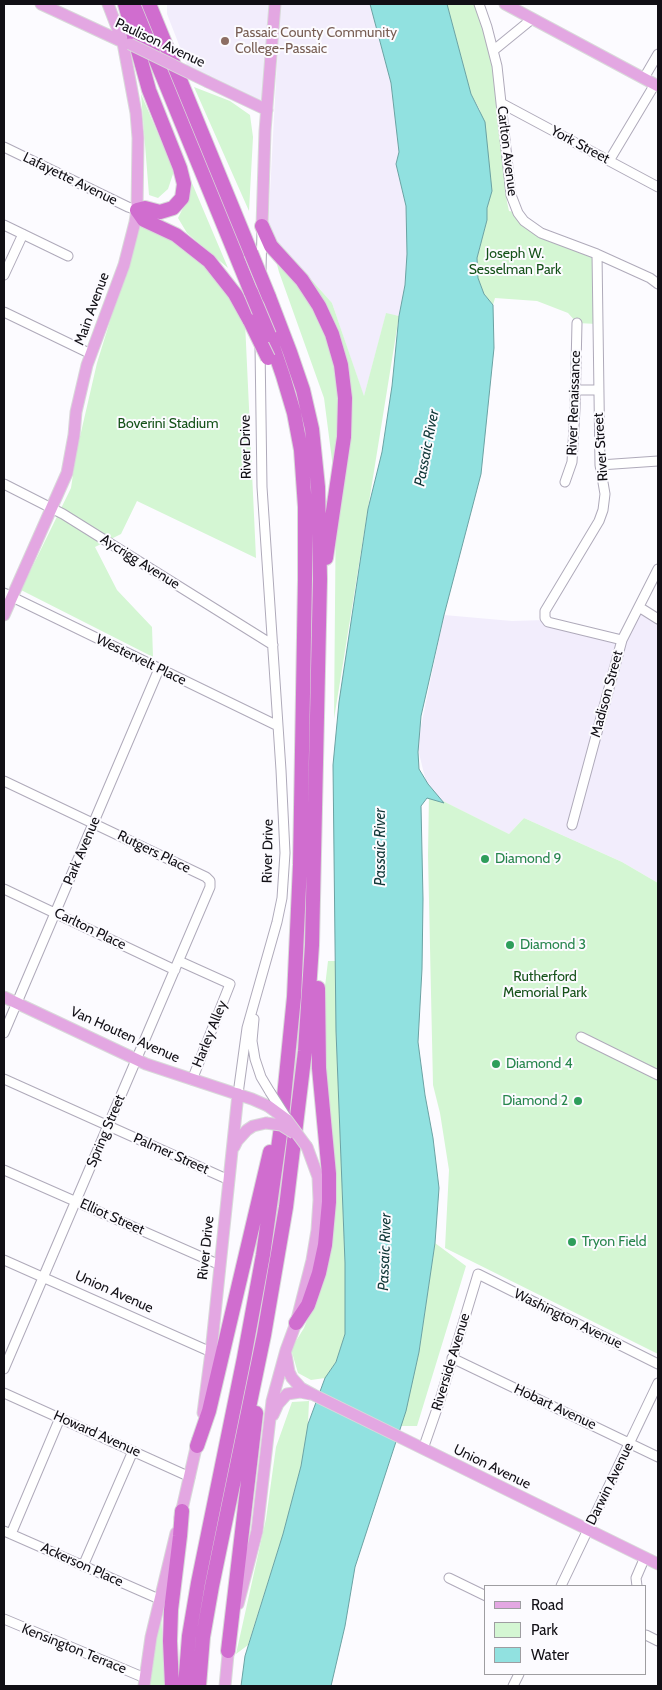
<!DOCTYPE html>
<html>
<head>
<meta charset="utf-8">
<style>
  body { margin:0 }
  #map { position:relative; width:662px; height:1690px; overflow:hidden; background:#fcfbff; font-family:Cabin,sans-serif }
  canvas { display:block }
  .frame { position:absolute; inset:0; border:5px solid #110f15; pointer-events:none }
  .legend { position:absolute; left:484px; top:1585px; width:162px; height:90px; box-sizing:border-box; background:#fcfbff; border:1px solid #9e9da1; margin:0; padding:6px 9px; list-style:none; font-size:15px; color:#110f15 }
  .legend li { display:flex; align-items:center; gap:10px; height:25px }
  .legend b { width:25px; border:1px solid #9e9da1 }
</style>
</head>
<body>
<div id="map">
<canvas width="662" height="1690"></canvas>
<div class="frame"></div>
<ul class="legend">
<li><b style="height:6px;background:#e3a7e2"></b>Road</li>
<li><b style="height:14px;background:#d4f6d3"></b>Park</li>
<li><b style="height:14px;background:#91e1e0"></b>Water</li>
</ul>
</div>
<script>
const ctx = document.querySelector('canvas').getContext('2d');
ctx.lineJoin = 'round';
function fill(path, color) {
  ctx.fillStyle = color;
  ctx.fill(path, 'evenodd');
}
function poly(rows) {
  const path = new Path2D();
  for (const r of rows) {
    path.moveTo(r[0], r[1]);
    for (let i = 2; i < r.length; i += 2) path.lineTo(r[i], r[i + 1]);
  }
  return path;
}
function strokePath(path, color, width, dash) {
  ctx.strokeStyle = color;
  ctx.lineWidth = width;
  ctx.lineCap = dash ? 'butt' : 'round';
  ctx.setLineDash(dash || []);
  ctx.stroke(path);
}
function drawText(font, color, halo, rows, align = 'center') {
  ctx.font = font + ' Cabin,sans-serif';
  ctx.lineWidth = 4;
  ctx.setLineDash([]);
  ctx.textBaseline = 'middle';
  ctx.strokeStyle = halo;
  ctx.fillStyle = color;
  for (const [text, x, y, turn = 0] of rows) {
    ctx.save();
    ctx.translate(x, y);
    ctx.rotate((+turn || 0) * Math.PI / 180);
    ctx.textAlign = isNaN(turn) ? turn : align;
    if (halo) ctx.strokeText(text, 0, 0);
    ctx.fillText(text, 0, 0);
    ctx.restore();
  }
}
const built = poly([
  [167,4,275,4,267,110,190,73,167,14],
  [280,4,370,4,391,83,399,152,396,164,406,206,407,254,405,285,399,316,386,314,364,397,332,303,268,231],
  [641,605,658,616,658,883,622,862,524,818,509,834,429,794,417,745,444,615,512,621,545,620,626,635]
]);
const green = poly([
  [447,4,475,4,486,27,499,106,500,136,507,202,509,211,518,213,524,221,597,254,597,324,577,323,568,313,537,301,495,298,493,305,484,294,478,278,477,258,487,220,487,208,492,191,480,110,471,94],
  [194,87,230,101,250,115,253,137,249,211],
  [141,94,174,171,168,189,158,198,149,195],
  [189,176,228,268,187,233,178,218,187,200],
  [140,224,173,236,220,277,245,322,256,558,137,501,121,534,95,547,117,590,152,627,153,657,21,590,71,488,76,454,97,363],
  [268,231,332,303,364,396,386,313,399,316,334,719,336,491,324,398,279,272],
  [429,794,509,834,524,818,622,862,658,883,658,1354,445,1248,449,1170,440,1113,433,1085,428,855],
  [328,961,336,961,336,1031,345,1263,345,1334,336,1362,325,1378,311,1380,298,1373,291,1349,304,1328,318,1293,331,1243,322,1012],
  [435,1243,466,1266,417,1426,401,1426,419,1352],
  [309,1401,308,1424,301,1466,283,1534,248,1645,236,1654,266,1519,276,1447,292,1402],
  [161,1611,165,1686,150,1686,156,1629]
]);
const water = poly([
  [370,4,447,4,471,94,485,122,492,191,487,208,487,220,477,258,478,278,484,294,493,305,494,348,481,474,444,615,421,716,418,752,419,769,428,784,444,803,427,798,421,806,423,899,422,969,418,1042,425,1095,433,1138,439,1188,435,1243,419,1352,406,1411,355,1567,345,1626,331,1686,241,1686,245,1656,283,1534,301,1466,308,1424,325,1378,336,1362,345,1334,345,1263,336,1031,333,765,339,702,368,509,382,452,392,386,399,316,405,285,407,254,406,206,396,164,399,152,391,83,370,4]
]);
const minor = poly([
  [479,4,487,27,497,66,511,195,518,213,524,221,541,233,597,254,650,278,658,284],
  [494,50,532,19],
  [644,78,658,54],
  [501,103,658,187],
  [4,147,128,207,137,210],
  [609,161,655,84],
  [4,225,68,256],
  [597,254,600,465,605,494,603,510,599,521,545,611,545,618,548,622,622,640],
  [261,270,262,231],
  [4,275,23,234],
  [4,312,91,354],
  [575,390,598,390],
  [600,465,658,461],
  [565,482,572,462,575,409,577,323],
  [4,484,63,514,273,645],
  [4,593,278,726],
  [639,607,658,619],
  [4,781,206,877,210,881,210,887,4,1369],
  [572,825,622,640,658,569],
  [4,889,175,970],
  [179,961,230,984,192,1080],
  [254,1019,252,1041,255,1059,261,1077,270,1092],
  [4,1033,159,669],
  [581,1037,658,1075],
  [4,1079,229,1180],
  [238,1094,247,1028,277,922,282,898,285,853,281,770,262,487,260,346],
  [4,1170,220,1265],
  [4,1260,211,1352],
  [452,1358,658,1457],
  [4,1393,190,1477],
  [423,1449,439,1403,478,1274,658,1364],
  [4,1531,159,1599],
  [11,1534,60,1418],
  [83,1566,133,1451],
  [449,1578,486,1596],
  [561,1586,658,1383],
  [637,1586,636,1578,645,1557],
  [4,1619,145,1678],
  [646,1635,658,1641],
  [513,1686,519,1674]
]);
const major = poly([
  [41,4,125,43],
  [505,4,658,86],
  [208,82,267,110],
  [262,226,265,131,275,4],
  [4,615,67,473,74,435,76,412,87,365,124,265,135,222,137,210,138,138,136,113,123,43,108,4],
  [4,997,146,1064,252,1099,268,1106],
  [234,1147,237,1141,247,1130,253,1126,266,1123],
  [286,1355,289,1372,292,1378,301,1388,314,1395,658,1564],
  [203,1413,211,1352,238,1094],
  [273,1415,278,1404,287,1394,300,1392,310,1394],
  [180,1518,198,1439],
  [238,1604,257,1531,272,1401,286,1350,296,1323,312,1260,317,1230,319,1200,318,1177,307,1147],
  [144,1686,151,1637,176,1533],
  [225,1686,229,1644]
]);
const highway = poly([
  [125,4,149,90,180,168,184,184,182,198,173,208,160,212,145,208,137,210,144,220,176,235,209,261,235,294,250,321],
  [133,4,251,292],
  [149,4,251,253],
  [262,226,271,246,302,280,319,306,332,334,341,365,345,398,344,437,326,558],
  [296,1323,308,1305,319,1273,325,1245,329,1202,329,1174,319,1068,318,988],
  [197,1446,209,1411,270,1152],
  [228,1651,256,1413],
  [172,1686,170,1641,171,1610,180,1536,182,1511],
  [185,1686,189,1636,198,1583,244,1358,263,1255,281,1127,294,997,300,865,305,579,305,507,301,450,294,413,283,376,269,335],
  [199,1686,203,1637,212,1586,264,1335,286,1207,305,1051,312,945,320,579,318,487,312,429,303,390,290,352,269,297]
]);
const minorBridge = poly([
  [270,1092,286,1117]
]);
const majorBridge = poly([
  [130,44,208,82],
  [268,1106,287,1120,307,1147],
  [266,1123,281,1125,294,1133]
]);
const highwayBridge = poly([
  [251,253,269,297],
  [251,292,269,335],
  [250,321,268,358]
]);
const markers = [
  [225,41,5,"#8d6e63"],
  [485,859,5,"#2e9e5b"],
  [510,945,5,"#2e9e5b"],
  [496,1064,5,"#2e9e5b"],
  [578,1101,5,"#2e9e5b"],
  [572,1242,5,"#2e9e5b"]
];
const educationNames = [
  ["Passaic County Community",235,33],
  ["College-Passaic",235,49]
];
const streetNames = [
  ["Paulison Avenue",160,43,25],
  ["York Street",580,145,28],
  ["Carlton Avenue",507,151,83],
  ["Lafayette Avenue",70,179,26],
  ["Main Avenue",92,309,-70],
  ["River Renaissance",574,403,-88],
  ["River Drive",246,447,-91],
  ["River Street",601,447,-94],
  ["Aycrigg Avenue",140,562,32],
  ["Westervelt Place",141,660,26],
  ["Madison Street",607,694,-75],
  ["Park Avenue",82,851,-67],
  ["River Drive",268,851,-89],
  ["Rutgers Place",154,852,26],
  ["Carlton Place",90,929,26],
  ["Harley Alley",210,1034,-68],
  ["Van Houten Avenue",125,1035,24],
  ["Spring Street",106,1131,-67],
  ["Palmer Street",171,1154,24],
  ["Elliot Street",112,1217,24],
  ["River Drive",206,1248,-84],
  ["Union Avenue",114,1292,24],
  ["Washington Avenue",568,1319,26],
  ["Riverside Avenue",451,1362,-73],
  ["Hobart Avenue",555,1407,25],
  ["Howard Avenue",97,1434,24],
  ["Union Avenue",492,1467,26],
  ["Darwin Avenue",610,1484,-64],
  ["Ackerson Place",82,1565,24],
  ["Kensington Terrace",74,1649,22]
];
const parkNames = [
  ["Joseph W.",515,254],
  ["Sesselman Park",515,270],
  ["Boverini Stadium",168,424],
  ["Rutherford",545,977],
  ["Memorial Park",545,993]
];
const leisureNames = [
  ["Diamond 9",495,859],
  ["Diamond 3",520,945],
  ["Diamond 4",506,1064],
  ["Diamond 2",568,1101,"right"],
  ["Tryon Field",582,1242]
];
const waterNames = [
  ["Passaic River",427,448,-79],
  ["Passaic River",381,847,-90],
  ["Passaic River",385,1252,-88]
];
fill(built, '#f2edfc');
fill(green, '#d4f6d3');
fill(water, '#91e1e0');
strokePath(water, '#6ba2a3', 1);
strokePath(minor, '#afaaba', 11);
strokePath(major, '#d9d9da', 13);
strokePath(highway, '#d9d9da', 16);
strokePath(minor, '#fff', 9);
strokePath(major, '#e3a7e2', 11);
strokePath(highway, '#d06dcf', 14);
strokePath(minorBridge, '#afaaba', 11, []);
strokePath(majorBridge, '#d9d9da', 13, []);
strokePath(highwayBridge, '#d9d9da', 16, []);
strokePath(minorBridge, '#fff', 9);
strokePath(majorBridge, '#e3a7e2', 11);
strokePath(highwayBridge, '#d06dcf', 14);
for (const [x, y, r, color] of markers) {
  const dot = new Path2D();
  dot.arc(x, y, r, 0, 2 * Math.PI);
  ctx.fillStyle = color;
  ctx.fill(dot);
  strokePath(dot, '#fcfbff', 2);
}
drawText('14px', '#785e54', '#fcfbff', educationNames, 'left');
drawText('14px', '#110f15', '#fcfbff', streetNames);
drawText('14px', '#155219', '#fcfbff', parkNames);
drawText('14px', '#27864d', '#fcfbff', leisureNames, 'left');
drawText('italic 15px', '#113838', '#fcfbff', waterNames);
</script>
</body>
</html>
